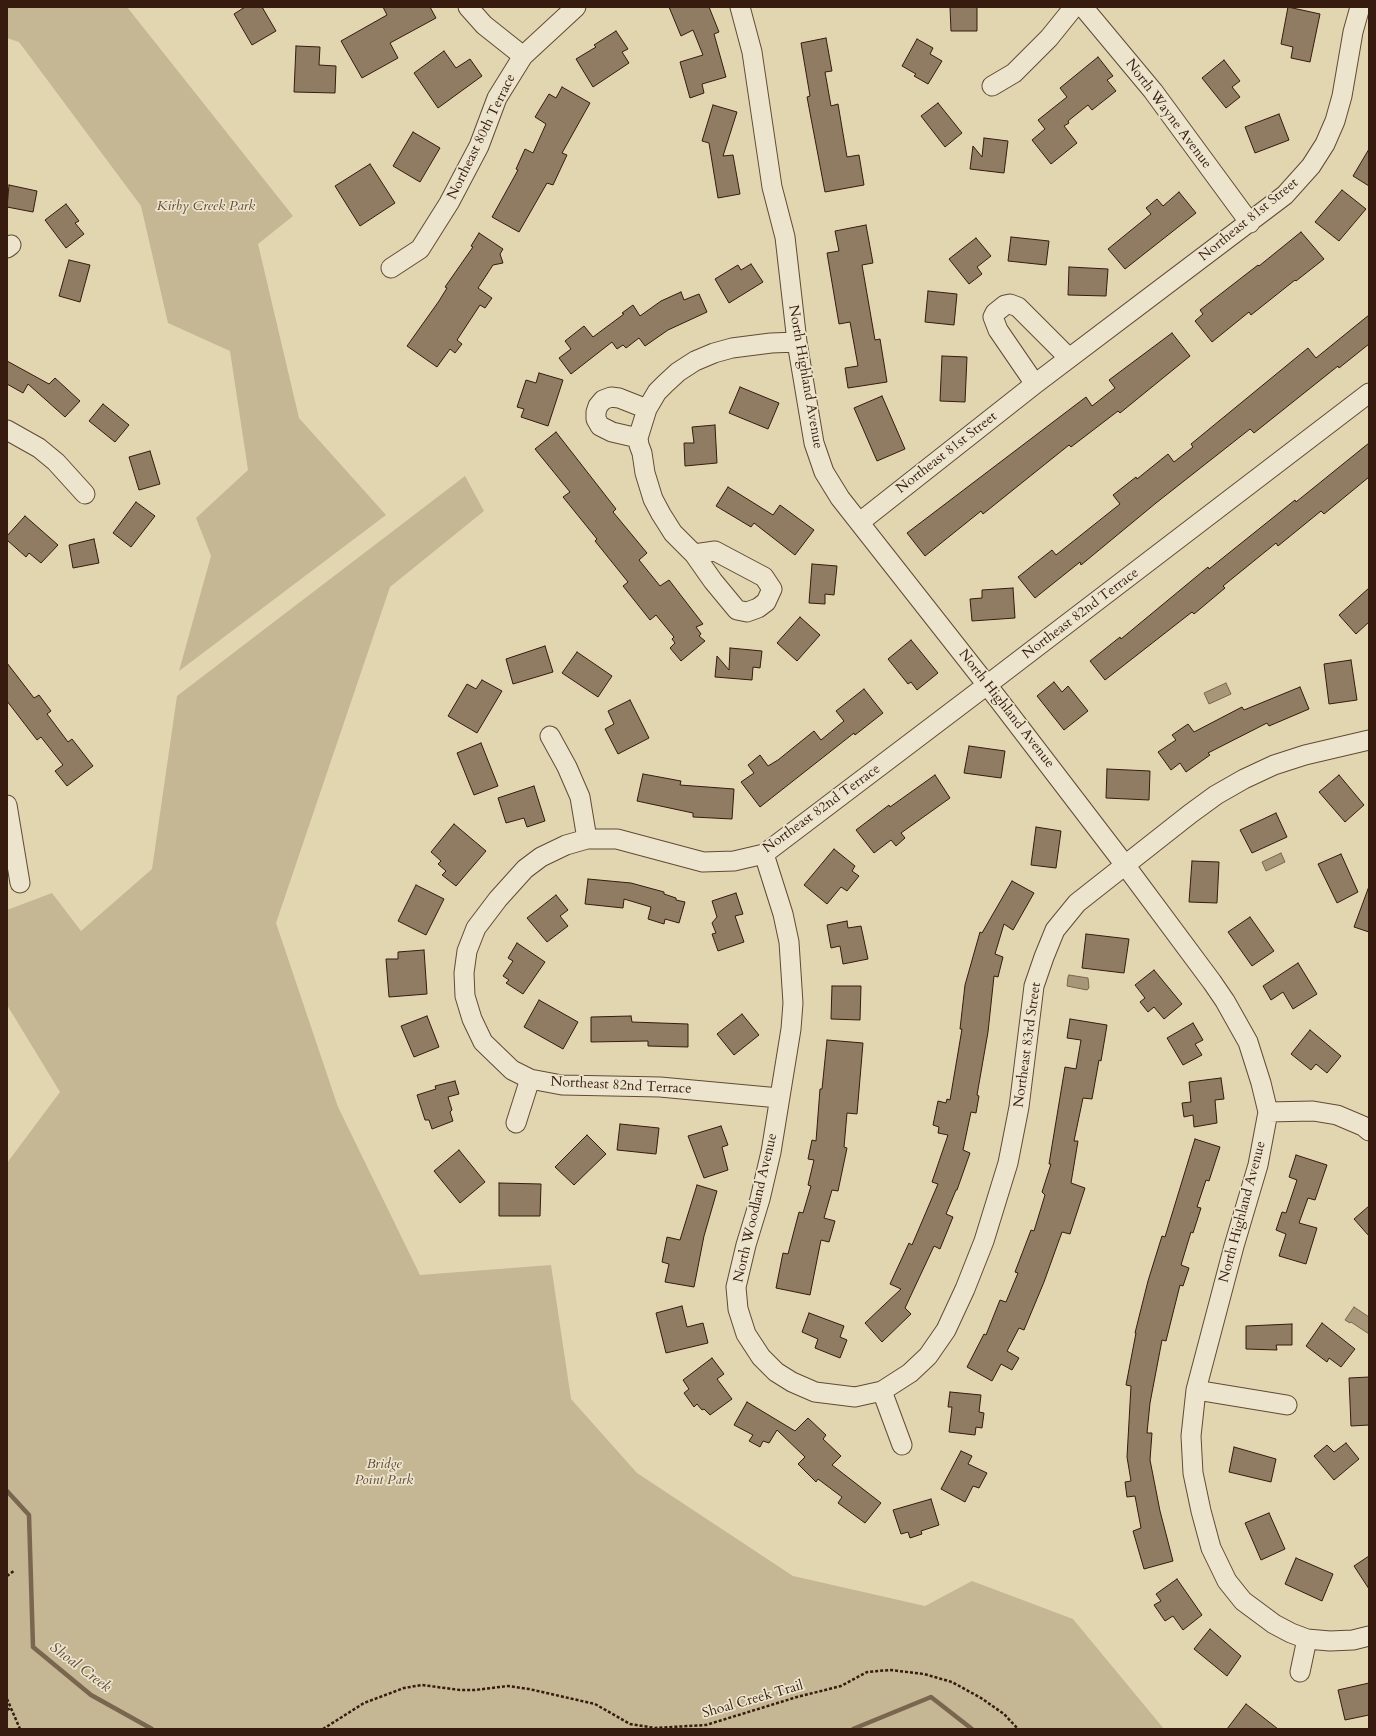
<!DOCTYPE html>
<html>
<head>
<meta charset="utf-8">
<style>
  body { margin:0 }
  #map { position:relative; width:1376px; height:1736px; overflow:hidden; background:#e2d6b0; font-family:Cardo,serif }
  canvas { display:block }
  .frame { position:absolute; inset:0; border:8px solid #361b0e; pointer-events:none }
</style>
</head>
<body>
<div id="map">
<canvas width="1376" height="1736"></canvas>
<div class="frame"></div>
</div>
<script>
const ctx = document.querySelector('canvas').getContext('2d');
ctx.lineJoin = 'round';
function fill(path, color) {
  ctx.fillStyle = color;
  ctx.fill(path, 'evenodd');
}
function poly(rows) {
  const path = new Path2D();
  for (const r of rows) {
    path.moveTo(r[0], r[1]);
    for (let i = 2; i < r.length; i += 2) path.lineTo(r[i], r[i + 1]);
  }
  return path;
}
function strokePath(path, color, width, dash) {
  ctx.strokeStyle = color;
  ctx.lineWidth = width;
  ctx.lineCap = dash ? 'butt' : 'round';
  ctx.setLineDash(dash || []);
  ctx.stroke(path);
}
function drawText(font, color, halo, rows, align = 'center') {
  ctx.font = font + ' Cardo,serif';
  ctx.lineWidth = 3.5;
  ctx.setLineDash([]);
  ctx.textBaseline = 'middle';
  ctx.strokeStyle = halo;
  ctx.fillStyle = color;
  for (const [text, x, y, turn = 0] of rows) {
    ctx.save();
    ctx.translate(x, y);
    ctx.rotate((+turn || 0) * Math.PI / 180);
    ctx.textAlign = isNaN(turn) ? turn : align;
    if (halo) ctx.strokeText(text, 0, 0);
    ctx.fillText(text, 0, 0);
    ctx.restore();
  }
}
const green = poly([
  [7,7,127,7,293,216,258,244,299,418,386,515,179,671,211,556,196,518,248,470,230,351,168,323,141,206,19,42,7,38],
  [465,476,484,511,390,587,276,923,338,1107,420,1275,551,1265,571,1399,637,1473,793,1576,925,1606,972,1581,1073,1619,1164,1729,7,1729,7,1163,60,1092,7,1005,7,910,52,893,81,931,152,869,177,696]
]);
const water = poly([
  [1226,683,1231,694,1209,704,1204,693,1226,683],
  [1281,853,1285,862,1266,871,1262,862,1281,853],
  [1069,975,1088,978,1089,988,1087,990,1067,986,1068,977,1069,975],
  [1354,1307,1369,1317,1369,1334,1351,1322,1350,1323,1345,1320,1354,1307]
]);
const stream = poly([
  [7,1491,29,1515,33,1647,91,1695,152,1729],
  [853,1729,931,1697,972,1729]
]);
const building = poly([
  [245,7,262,7,276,31,252,45,234,14,245,7],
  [383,7,430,7,436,18,390,43,398,58,362,78,341,41,387,15,383,7],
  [669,7,709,7,719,32,714,34,726,77,702,84,704,93,690,98,680,62,703,55,693,30,681,36,669,7],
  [950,7,977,7,977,31,951,31,950,7],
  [1288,7,1320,14,1310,62,1291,58,1293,47,1281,44,1288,7],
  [616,31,628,49,622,52,629,63,593,87,576,59,596,47,594,45,616,31],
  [826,38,832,71,825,72,831,106,838,104,847,157,859,155,864,185,825,192,807,97,810,96,801,43,826,38],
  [917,39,933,48,930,54,942,61,928,84,914,76,916,74,902,66,917,39],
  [296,46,320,47,319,65,336,66,335,93,294,92,296,46],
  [444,51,456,68,470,59,482,76,438,108,414,73,444,51],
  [1098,57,1113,76,1107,80,1116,91,1092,110,1088,105,1068,121,1069,123,1064,126,1077,143,1051,164,1032,140,1045,129,1038,120,1067,97,1060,88,1098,57],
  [1224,60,1240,81,1232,87,1240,97,1226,108,1202,78,1224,60],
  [562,87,590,103,562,153,567,155,553,185,547,183,519,232,492,217,518,170,516,169,525,149,533,153,546,124,535,117,549,94,556,98,562,87],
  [938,103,962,133,945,147,921,116,938,103],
  [713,105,737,112,723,156,733,155,740,194,718,198,709,143,702,141,713,105],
  [1279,114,1289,140,1255,153,1245,127,1279,114],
  [413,132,440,148,420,182,393,166,413,132],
  [984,138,1008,141,1004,173,970,169,973,146,982,157,984,138],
  [1369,149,1369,186,1353,176,1369,149],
  [370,164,395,203,360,226,335,186,370,164],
  [9,185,37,191,33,212,7,207,9,185],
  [1342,190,1366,209,1339,241,1315,222,1342,190],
  [1179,192,1196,213,1125,269,1108,249,1151,214,1146,208,1157,199,1163,206,1179,192],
  [66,204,79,221,75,223,84,234,66,248,45,220,66,204],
  [866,225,873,263,862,265,875,340,880,339,887,382,848,388,845,368,858,366,850,322,839,324,827,253,839,251,835,231,866,225],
  [1301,232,1324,259,1296,281,1295,280,1251,315,1249,312,1212,342,1195,321,1203,314,1200,310,1258,265,1259,266,1301,232],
  [479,233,503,249,500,254,503,263,493,265,478,288,492,298,485,308,480,305,457,340,462,344,455,353,450,349,437,367,407,346,439,301,447,288,445,287,473,247,471,246,479,233],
  [1011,237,1049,241,1046,265,1008,261,1011,237],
  [976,238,991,256,977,267,982,274,969,284,949,259,976,238],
  [69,260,90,265,80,302,59,296,69,260],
  [751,264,763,282,729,303,715,279,738,265,741,270,751,264],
  [1069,267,1108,269,1106,296,1068,295,1069,267],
  [928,291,957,294,954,325,925,322,928,291],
  [681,292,684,300,699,294,707,312,668,330,645,346,639,338,626,348,623,345,617,349,612,342,571,374,559,358,571,349,565,341,584,326,593,337,624,314,622,313,633,305,640,316,661,301,681,292],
  [1369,315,1369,344,1339,368,1338,366,1254,433,1250,429,1156,503,1081,565,1080,562,1035,598,1018,577,1052,550,1056,555,1120,504,1113,495,1136,477,1137,479,1168,454,1174,462,1193,447,1191,444,1308,348,1316,358,1369,315],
  [1172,333,1190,356,1120,413,1118,411,1071,447,1069,445,983,514,981,511,925,556,907,533,1086,397,1092,406,1115,388,1109,380,1172,333],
  [942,356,967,357,965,402,940,401,942,356],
  [7,361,49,384,55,378,80,401,65,417,28,384,23,393,7,384,7,361],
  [539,373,563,380,548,426,521,417,524,409,517,407,526,380,536,383,539,373],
  [740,387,779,403,768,429,729,413,740,387],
  [882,396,905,449,877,461,854,408,882,396],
  [103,404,129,425,115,442,89,421,103,404],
  [715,425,717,463,685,466,684,443,694,443,692,427,715,425],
  [556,432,616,509,613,512,647,553,639,560,660,586,669,580,703,624,696,627,701,634,699,636,705,641,681,661,670,648,675,643,672,639,674,637,656,615,650,620,623,586,628,582,595,541,597,539,563,497,570,492,535,449,556,432],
  [1369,443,1369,477,1324,514,1321,511,1278,546,1276,543,1223,586,1225,588,1194,614,1192,612,1105,680,1090,661,1120,637,1121,639,1208,567,1209,569,1295,500,1296,502,1369,443],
  [150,451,160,484,139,490,129,457,150,451],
  [728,487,773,515,780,505,814,530,795,555,754,523,751,527,716,506,728,487],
  [136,502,155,516,131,547,113,533,136,502],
  [25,516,58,545,41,563,29,553,26,557,7,540,7,536,25,516],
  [94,539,99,563,73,568,69,545,94,539],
  [812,564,837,566,834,595,825,594,825,604,809,603,812,564],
  [1013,588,1015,618,972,621,970,599,982,598,982,590,1013,588],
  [1369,588,1369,622,1356,634,1339,615,1369,588],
  [800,617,820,635,797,661,777,643,800,617],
  [911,640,938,673,917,690,911,682,908,684,888,659,911,640],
  [545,646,553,672,513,684,506,659,545,646],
  [730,648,762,651,760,668,753,667,752,680,715,677,717,656,729,670,730,648],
  [577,652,612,676,598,697,562,673,577,652],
  [1351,660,1357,700,1329,704,1324,664,1351,660],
  [7,663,34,698,39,695,51,711,47,714,68,742,72,739,93,766,67,786,55,771,63,765,41,737,37,740,7,701,7,663],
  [482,680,502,691,477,733,448,716,467,684,476,689,482,680],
  [1054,682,1062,692,1068,686,1088,711,1064,730,1037,696,1054,682],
  [1300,687,1309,709,1269,726,1267,723,1208,753,1210,755,1186,772,1180,763,1171,770,1158,752,1176,740,1172,735,1188,724,1194,732,1242,707,1244,710,1300,687],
  [864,689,883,713,855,735,854,733,760,807,741,782,754,773,748,765,760,755,768,766,778,760,814,731,821,740,844,721,836,711,864,689],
  [630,700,649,738,618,754,605,729,614,724,608,711,630,700],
  [481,743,498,786,474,795,457,753,481,743],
  [969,746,1005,751,1001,778,964,773,969,746],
  [1107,769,1150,771,1149,800,1106,798,1107,769],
  [643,774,681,781,680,785,734,789,732,819,693,817,693,813,637,801,643,774],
  [935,775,950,798,901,833,905,838,896,846,891,840,874,853,856,830,889,805,890,807,935,775],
  [1339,775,1364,805,1345,822,1319,792,1339,775],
  [534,786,545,821,527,827,524,818,506,823,498,798,534,786],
  [1276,813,1287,837,1252,853,1240,830,1276,813],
  [454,824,486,851,456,886,442,875,446,871,438,864,441,861,431,852,454,824],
  [1036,827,1061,831,1056,868,1031,865,1036,827],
  [834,849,855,866,852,871,859,876,847,891,841,887,827,904,804,885,834,849],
  [1341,854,1358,892,1337,903,1318,864,1341,854],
  [1192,861,1219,862,1217,903,1189,902,1192,861],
  [588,879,631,883,664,892,664,894,676,898,676,900,685,902,679,923,665,919,664,924,648,919,651,907,624,899,623,908,585,904,588,879],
  [1012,881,1034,893,1013,930,1004,924,995,954,1003,957,998,977,994,976,988,1032,977,1095,979,1096,976,1113,971,1112,963,1150,970,1153,957,1190,956,1190,946,1214,953,1217,940,1249,934,1246,905,1308,911,1314,882,1342,865,1323,901,1289,890,1284,909,1243,912,1245,938,1184,932,1182,948,1135,938,1133,939,1127,933,1125,938,1101,946,1103,947,1099,950,1100,962,1029,960,1029,965,985,980,932,982,933,1012,881],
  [416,885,444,899,426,935,398,921,416,885],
  [1368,889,1369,889,1369,932,1354,927,1368,889],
  [736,893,743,914,735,916,744,942,718,951,712,934,716,933,712,923,717,917,712,901,736,893],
  [556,895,568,910,560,916,568,926,547,942,527,918,556,895],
  [1250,917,1274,951,1252,966,1228,932,1250,917],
  [847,921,848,928,861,926,868,959,843,964,840,946,831,948,827,925,847,921],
  [1086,934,1129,939,1124,973,1082,968,1086,934],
  [517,943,545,962,523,994,506,983,509,980,503,976,513,961,508,958,517,943],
  [424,950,427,994,389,997,386,959,398,959,398,952,424,950],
  [1298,963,1317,994,1293,1009,1283,992,1271,1000,1263,986,1298,963],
  [1154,970,1182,1004,1164,1019,1154,1007,1148,1012,1140,1002,1145,998,1135,985,1154,970],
  [832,986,861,986,860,1020,831,1019,832,986],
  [539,1000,578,1022,563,1049,524,1027,539,1000],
  [742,1014,759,1035,734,1055,717,1034,742,1014],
  [427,1016,439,1047,414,1057,401,1026,427,1016],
  [631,1016,632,1022,688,1024,688,1047,648,1046,648,1041,591,1042,591,1017,631,1016],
  [1070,1019,1107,1025,1101,1061,1099,1060,1092,1099,1083,1098,1074,1141,1078,1141,1071,1183,1085,1188,1070,1234,1062,1232,1044,1282,1024,1330,1019,1328,1007,1351,1019,1358,1012,1370,1001,1364,992,1381,967,1367,984,1334,986,1335,1000,1300,1006,1302,1018,1273,1015,1272,1031,1230,1034,1231,1045,1195,1042,1192,1051,1164,1049,1164,1065,1067,1076,1069,1081,1040,1067,1038,1070,1019],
  [1193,1023,1203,1040,1195,1044,1202,1055,1183,1065,1167,1038,1193,1023],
  [1310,1030,1341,1056,1327,1073,1316,1064,1311,1070,1291,1054,1310,1030],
  [827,1040,863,1043,857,1114,847,1113,844,1147,847,1148,838,1191,832,1190,824,1218,835,1221,829,1242,821,1240,810,1295,776,1288,783,1253,788,1254,799,1212,803,1213,811,1186,808,1185,814,1160,808,1159,812,1140,816,1141,820,1089,822,1089,827,1040],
  [1221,1078,1224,1099,1215,1100,1217,1123,1194,1127,1193,1115,1184,1117,1182,1103,1191,1102,1189,1082,1221,1078],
  [455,1081,459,1094,448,1097,452,1110,450,1112,453,1121,432,1129,429,1120,425,1120,417,1095,436,1089,435,1086,455,1081],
  [620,1124,659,1128,656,1154,617,1150,620,1124],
  [721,1126,728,1145,722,1147,728,1170,704,1178,688,1136,721,1126],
  [587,1135,606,1154,574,1185,555,1167,587,1135],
  [1195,1139,1220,1147,1209,1181,1206,1180,1197,1207,1201,1208,1193,1233,1191,1232,1181,1265,1189,1268,1183,1286,1180,1285,1166,1341,1162,1340,1150,1403,1147,1433,1152,1433,1150,1460,1160,1511,1173,1561,1144,1569,1133,1531,1141,1528,1135,1496,1127,1497,1125,1482,1131,1481,1127,1457,1131,1386,1126,1385,1136,1333,1135,1333,1148,1281,1162,1236,1165,1237,1195,1139],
  [459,1150,485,1182,460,1203,434,1171,459,1150],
  [1296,1155,1327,1165,1315,1200,1308,1198,1299,1223,1317,1228,1306,1264,1279,1256,1286,1234,1276,1230,1282,1212,1286,1213,1297,1180,1289,1177,1296,1155],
  [499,1183,541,1184,540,1216,499,1216,499,1183],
  [697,1185,717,1191,704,1236,694,1287,665,1282,669,1264,662,1262,667,1237,680,1240,697,1185],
  [1369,1206,1369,1236,1354,1219,1369,1206],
  [682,1306,687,1327,703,1323,708,1343,666,1353,656,1313,682,1306],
  [809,1313,844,1326,840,1337,847,1340,840,1358,815,1348,818,1339,802,1332,809,1313],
  [1322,1323,1355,1349,1341,1367,1329,1358,1327,1362,1306,1346,1322,1323],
  [1292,1324,1292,1345,1276,1345,1277,1350,1246,1349,1246,1326,1292,1324],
  [712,1358,724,1374,717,1379,732,1399,710,1415,704,1409,702,1410,697,1404,694,1407,684,1393,689,1389,683,1380,712,1358],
  [1369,1377,1369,1425,1351,1426,1349,1378,1369,1377],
  [950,1392,981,1395,979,1412,984,1413,982,1428,976,1427,975,1435,949,1432,952,1407,948,1407,950,1392],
  [747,1402,795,1431,808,1418,826,1435,823,1439,841,1456,832,1465,881,1503,865,1523,838,1503,842,1497,818,1479,816,1482,798,1464,805,1457,777,1430,769,1443,763,1441,760,1447,749,1441,753,1435,734,1425,747,1402],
  [1346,1443,1359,1459,1334,1480,1314,1456,1327,1445,1334,1452,1346,1443],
  [1234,1447,1276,1459,1271,1482,1229,1472,1234,1447],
  [961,1451,972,1456,968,1464,987,1473,979,1488,973,1486,965,1502,941,1489,961,1451],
  [931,1499,939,1525,921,1531,922,1534,910,1538,908,1532,901,1534,893,1510,931,1499],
  [1269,1513,1285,1549,1261,1560,1245,1523,1269,1513],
  [1369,1556,1369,1589,1354,1566,1369,1556],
  [1296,1558,1333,1574,1322,1601,1285,1584,1296,1558],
  [1177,1579,1202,1615,1183,1630,1173,1616,1165,1621,1154,1605,1161,1601,1156,1594,1177,1579],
  [1210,1629,1241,1656,1227,1676,1194,1649,1210,1629],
  [1369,1683,1369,1715,1345,1720,1338,1690,1369,1683],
  [1246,1704,1278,1729,1227,1729,1246,1704]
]);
const path = poly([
  [7,1576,15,1570],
  [7,1699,20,1729],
  [7,1710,11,1708],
  [323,1729,364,1703,404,1688,422,1685,460,1690,475,1690,508,1686,529,1689,595,1704,630,1724,655,1728,706,1725,797,1697,841,1686,867,1672,890,1670,924,1674,952,1682,981,1698,1004,1714,1018,1729]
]);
const minor = poly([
  [468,7,484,25,523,56],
  [740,7,752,52,772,187,785,237,797,342,814,443,824,472,840,498,998,699,1125,865,1212,982,1225,1001,1248,1042,1261,1083,1268,1112,1258,1165,1234,1246,1196,1390,1191,1436,1193,1473,1201,1511,1211,1548,1227,1581,1243,1601,1274,1624,1291,1633,1307,1639,1330,1641,1353,1640,1369,1636],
  [1083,7,1153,91,1250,223],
  [992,86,1014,73,1049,38,1074,7],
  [7,248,11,245],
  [391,268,420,249,449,203,479,146,497,98,523,56,576,7],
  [1035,384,998,330,993,317,995,313,1005,305,1010,304,1018,307,1069,358],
  [7,430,39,448,56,462,85,494],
  [638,438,612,432,600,426,596,419,596,412,598,406,603,400,611,397,619,398,647,409],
  [860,522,1035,384,1285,195,1311,166,1325,144,1335,121,1342,96,1353,32,1360,7],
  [694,554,715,551,764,577,772,589,766,602,758,608,747,612,737,610,713,581,694,554,673,533,661,514,653,499,645,473,642,453,639,445,638,438,647,409,657,392,665,384,678,372,695,361,714,353,732,348,771,343,797,342],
  [550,736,567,767,580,797,587,839],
  [7,805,20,883],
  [764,854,783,914,789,942,793,1003,791,1029,771,1152,760,1199,746,1245,736,1287,738,1309,746,1334,761,1357,776,1372,792,1382,815,1392,855,1397,882,1391,910,1373,928,1356,946,1330,965,1289,984,1241,1008,1163,1019,1107,1034,986,1044,957,1055,930,1077,903,1190,814,1216,795,1244,779,1274,765,1305,755,1369,740],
  [779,1098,660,1087,562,1085,530,1079,512,1070,483,1042,472,1019,465,996,464,973,467,951,476,928,498,899,525,869,541,857,566,845,587,839,617,839,703,862,734,861,764,854,987,685,1369,393],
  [1268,1112,1313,1111,1337,1115,1363,1126,1369,1131],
  [516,1123,530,1079],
  [1196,1390,1287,1405],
  [882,1391,902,1445],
  [1300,1672,1307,1639]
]);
const streetNames = [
  ["North Wayne Avenue",1168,114,53],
  ["Northeast 80th Terrace",482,137,-64],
  ["Northeast 81st Street",1249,220,-39],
  ["North Highland Avenue",805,377,80],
  ["Northeast 81st Street",947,453,-38],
  ["Northeast 82nd Terrace",1081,614,-37],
  ["North Highland Avenue",1006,709,52],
  ["Northeast 82nd Terrace",822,809,-36],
  ["Northeast 83rd Street",1028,1045,-82],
  ["Northeast 82nd Terrace",621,1086,3],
  ["North Woodland Avenue",756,1208,-77],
  ["North Highland Avenue",1243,1212,-75],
  ["Shoal Creek Trail",753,1700,-16]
];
const parkNames = [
  ["Kirby Creek Park",206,207],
  ["Bridge",384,1465],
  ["Point Park",384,1481]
];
const waterNames = [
  ["Shoal Creek",80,1668,37]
];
fill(green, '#c5b694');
fill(water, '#a89679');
strokePath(water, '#7a654e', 1);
strokePath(stream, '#7a654e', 4.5);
fill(building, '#8f7c62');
strokePath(building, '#361b0e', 1);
strokePath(minor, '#614a36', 21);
strokePath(path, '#361b0e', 2.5, [3, 2]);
strokePath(minor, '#ece4cc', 19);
drawText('14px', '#361b0e', '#ece4cc', streetNames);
drawText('italic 14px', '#614a36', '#ece4cc', parkNames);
drawText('italic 15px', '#5e4633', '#ece4cc', waterNames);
</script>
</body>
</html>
